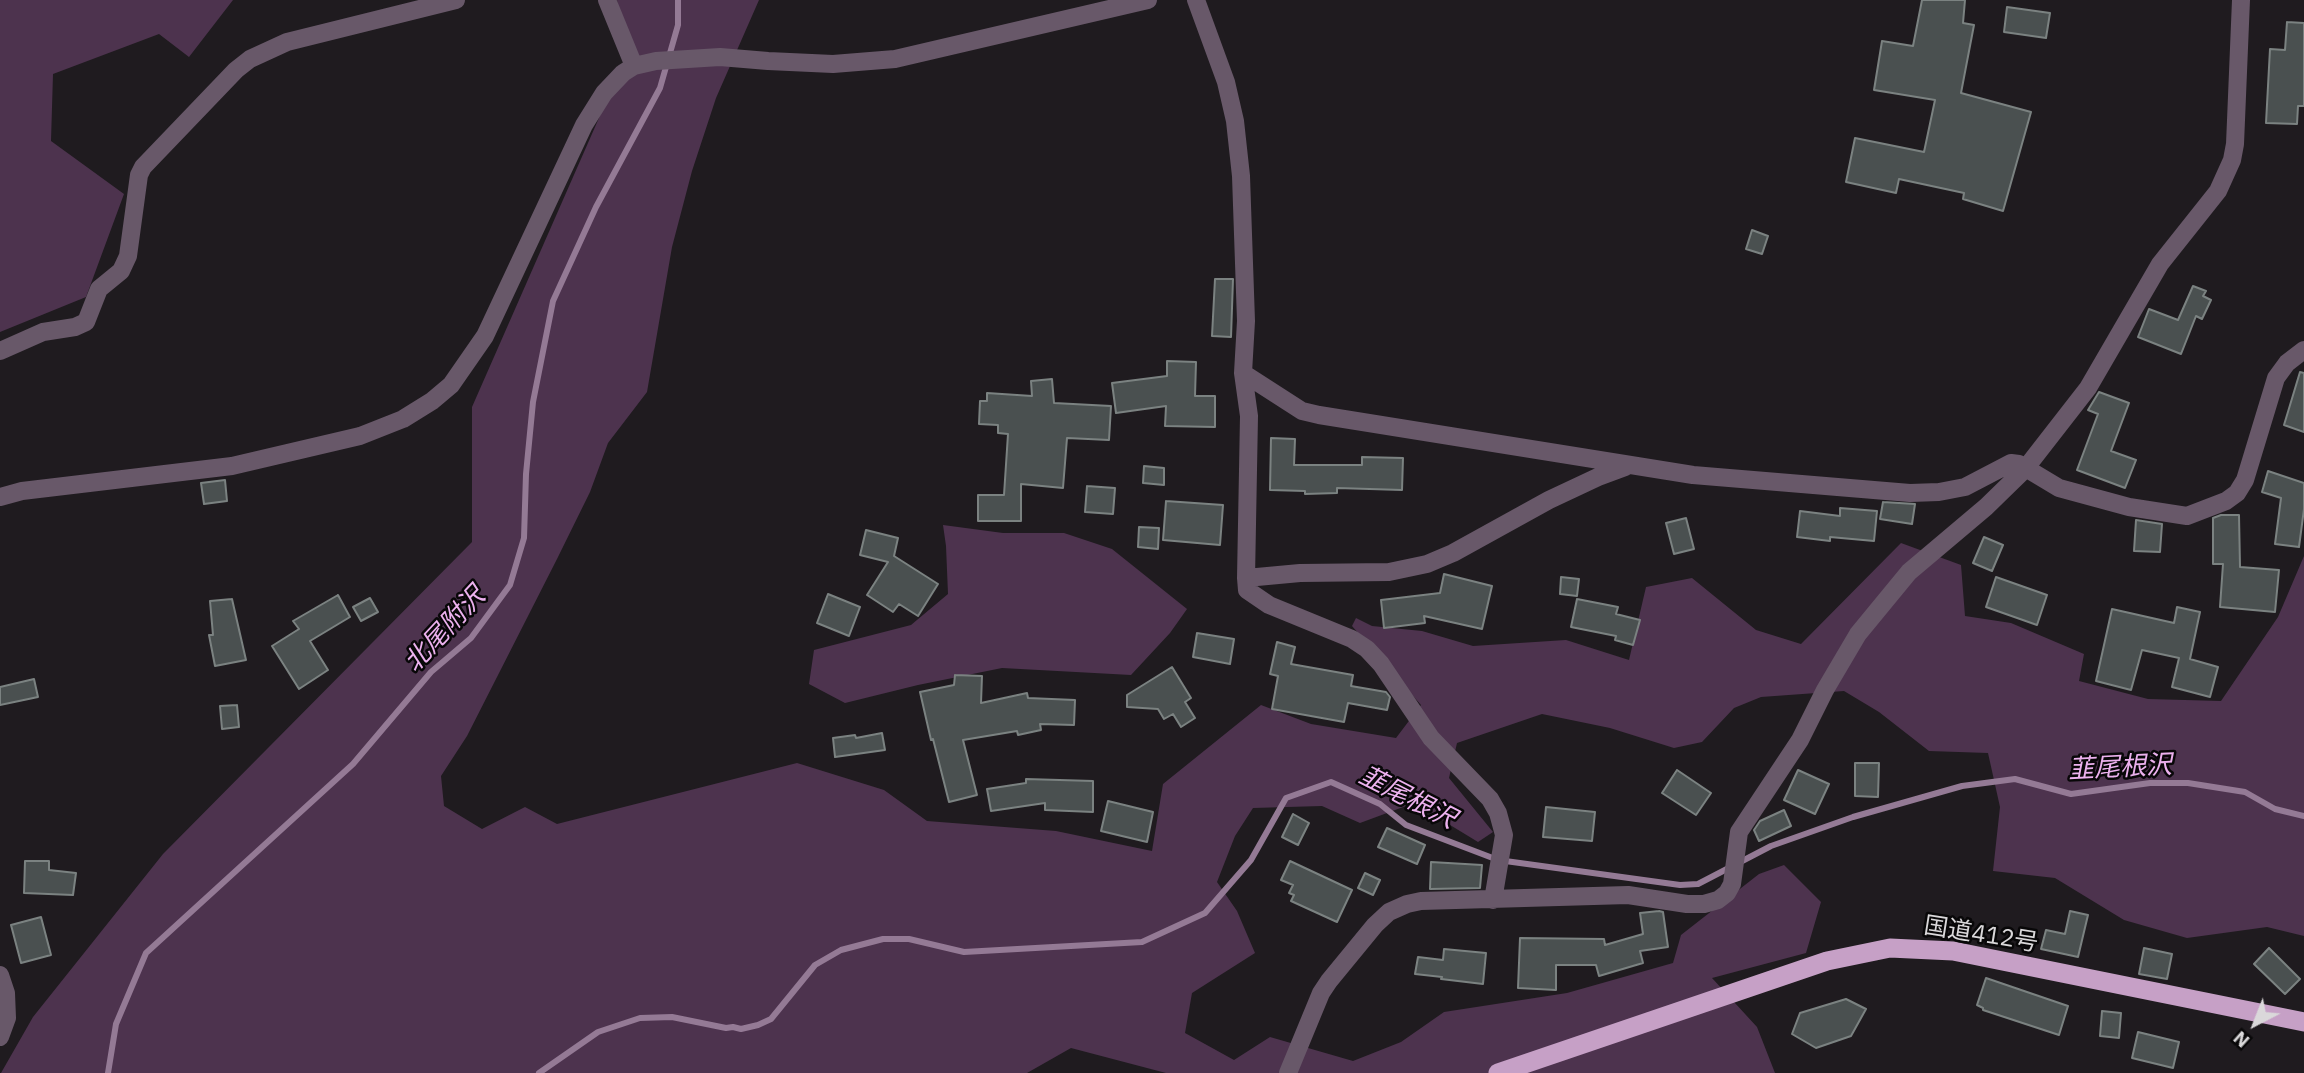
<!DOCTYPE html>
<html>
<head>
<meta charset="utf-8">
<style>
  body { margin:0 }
  #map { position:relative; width:2304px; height:1073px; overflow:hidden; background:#1f1b1f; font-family:"IBM Plex Sans",sans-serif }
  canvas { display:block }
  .north { position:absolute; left:2220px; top:989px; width:70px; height:70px; -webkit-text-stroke:5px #080708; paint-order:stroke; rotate:222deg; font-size:19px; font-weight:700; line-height:28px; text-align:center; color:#dad8da }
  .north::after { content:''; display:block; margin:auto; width:24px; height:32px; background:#dad8da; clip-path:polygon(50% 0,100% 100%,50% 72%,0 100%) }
</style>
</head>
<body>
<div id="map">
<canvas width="2304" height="1073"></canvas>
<div class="north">N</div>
</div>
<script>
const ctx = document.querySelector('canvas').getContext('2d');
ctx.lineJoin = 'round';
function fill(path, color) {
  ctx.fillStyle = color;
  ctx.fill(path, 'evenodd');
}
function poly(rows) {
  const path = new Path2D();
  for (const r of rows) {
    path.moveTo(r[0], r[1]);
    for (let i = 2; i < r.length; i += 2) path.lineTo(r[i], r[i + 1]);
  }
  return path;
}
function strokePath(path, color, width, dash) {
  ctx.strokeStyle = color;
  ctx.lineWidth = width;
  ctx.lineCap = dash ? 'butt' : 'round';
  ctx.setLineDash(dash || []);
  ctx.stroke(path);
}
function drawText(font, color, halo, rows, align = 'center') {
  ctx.font = font + ' "IBM Plex Sans","Noto Sans JP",sans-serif';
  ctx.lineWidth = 5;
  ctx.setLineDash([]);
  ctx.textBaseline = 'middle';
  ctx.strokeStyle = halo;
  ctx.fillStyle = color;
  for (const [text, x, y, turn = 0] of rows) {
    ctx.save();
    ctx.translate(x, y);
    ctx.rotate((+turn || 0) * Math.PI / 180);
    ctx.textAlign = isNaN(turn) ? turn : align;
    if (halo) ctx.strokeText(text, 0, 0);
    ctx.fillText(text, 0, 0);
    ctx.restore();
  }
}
const green = poly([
  [0,0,233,0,189,57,159,34,53,74,51,141,124,194,86,297,0,332],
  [617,0,759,0,716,98,692,171,672,247,647,392,608,443,590,492,557,559,467,736,441,776,444,806,482,829,525,807,557,824,797,763,884,790,927,821,1056,831,1152,851,1163,784,1261,705,1311,724,1396,738,1421,705,1352,626,1356,618,1372,626,1422,631,1473,646,1566,640,1629,660,1646,587,1692,578,1756,630,1801,644,1901,543,1961,565,1965,616,2011,623,2084,654,2079,681,2148,699,2221,701,2278,617,2304,556,2304,936,2267,927,2187,938,2124,920,2055,878,1993,871,2000,807,1988,753,1929,751,1879,712,1844,691,1761,697,1734,708,1702,742,1674,748,1610,728,1542,714,1457,743,1449,778,1493,832,1478,842,1414,803,1360,823,1322,806,1253,808,1235,836,1217,882,1237,911,1255,953,1192,993,1185,1033,1234,1060,1270,1037,1353,1061,1401,1042,1444,1012,1567,993,1673,963,1681,935,1759,874,1784,865,1821,902,1806,953,1712,978,1757,1027,1775,1073,1166,1073,1071,1048,1027,1073,1,1073,33,1017,163,854,472,542,472,407,624,61],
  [943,525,1003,533,1064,533,1112,549,1187,609,1170,633,1131,675,1002,668,918,685,845,703,809,684,814,650,911,625,948,594,946,546]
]);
const stream = poly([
  [108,1073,116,1024,146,953,353,764,431,672,471,638,510,585,524,538,526,474,533,402,553,301,596,207,660,88,678,25,678,0],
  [539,1073,598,1032,640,1018,672,1017,726,1028,733,1027,741,1029,758,1025,771,1019,815,965,841,950,883,939,909,939,964,952,1142,942,1205,913,1251,860,1286,798,1331,782,1380,804,1406,825,1498,860,1680,885,1698,884,1771,846,1853,817,1962,786,2015,779,2071,794,2150,783,2188,783,2245,792,2275,809,2304,816]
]);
const building = poly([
  [1922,0,1965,0,1963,23,1974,25,1961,93,2031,112,2003,211,1963,199,1964,193,1899,179,1896,193,1846,182,1855,138,1924,152,1935,100,1874,90,1882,41,1913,46,1922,0],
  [2007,7,2050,13,2046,38,2004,32,2007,7],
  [2287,22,2304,23,2304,106,2298,106,2297,124,2266,123,2270,49,2285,50,2287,22],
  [1752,230,1768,236,1762,254,1746,249,1752,230],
  [1215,279,1233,279,1231,337,1212,336,1215,279],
  [2193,286,2206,291,2203,296,2211,300,2202,319,2196,316,2181,354,2138,337,2149,309,2178,320,2193,286],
  [1167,361,1196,362,1195,396,1215,396,1215,427,1165,426,1166,406,1116,413,1112,383,1167,376,1167,361],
  [2300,372,2304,373,2304,432,2284,425,2300,372],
  [1052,379,1054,403,1111,406,1109,440,1067,438,1063,488,1021,484,1021,521,978,521,978,495,1004,495,1008,434,998,433,998,425,979,424,980,401,987,401,987,393,1032,396,1031,381,1052,379],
  [2099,392,2129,403,2111,451,2136,460,2125,488,2077,470,2098,414,2088,410,2099,392],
  [1271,438,1295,439,1294,465,1362,465,1362,457,1403,458,1402,490,1337,488,1337,493,1305,494,1305,491,1270,490,1271,438],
  [1144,466,1164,468,1164,485,1143,483,1144,466],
  [2268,471,2304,483,2304,509,2299,547,2275,544,2281,498,2262,492,2268,471],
  [225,480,227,501,204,504,201,483,225,480],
  [1087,486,1115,488,1113,514,1085,512,1087,486],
  [1166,501,1223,505,1220,545,1163,540,1166,501],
  [1883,502,1915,504,1912,524,1880,519,1883,502],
  [1840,508,1877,511,1874,541,1830,537,1830,541,1797,537,1800,511,1840,516,1840,508],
  [2221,515,2239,515,2240,567,2279,570,2275,612,2220,607,2223,564,2213,564,2213,518,2221,515],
  [1686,518,1694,549,1674,554,1666,523,1686,518],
  [2136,520,2162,524,2160,552,2134,551,2136,520],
  [1139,527,1159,528,1158,549,1138,547,1139,527],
  [866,530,898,538,894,556,938,584,918,616,899,604,893,612,867,595,888,562,860,555,866,530],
  [1984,537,2003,545,1992,571,1973,563,1984,537],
  [1444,574,1492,586,1482,629,1424,616,1425,623,1384,628,1381,600,1440,593,1444,574],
  [1561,577,1579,579,1577,596,1560,594,1561,577],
  [1996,577,2047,595,2037,625,1986,607,1996,577],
  [828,594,860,607,849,636,817,623,828,594],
  [338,595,350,617,310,641,328,670,299,689,272,646,299,629,293,621,338,595],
  [370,598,378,612,361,621,353,607,370,598],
  [232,599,246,660,215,666,209,635,213,635,210,601,232,599],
  [1577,599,1618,607,1616,614,1640,620,1633,645,1615,640,1616,636,1571,627,1577,599],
  [2177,607,2200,612,2190,659,2218,667,2210,697,2172,687,2179,658,2142,650,2131,690,2096,681,2112,609,2174,623,2177,607],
  [1197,633,1234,639,1230,664,1193,657,1197,633],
  [1277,642,1295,647,1291,664,1353,675,1351,686,1386,692,1390,697,1387,710,1348,703,1344,722,1272,709,1278,676,1270,674,1277,642],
  [1172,667,1191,698,1185,702,1195,718,1181,727,1173,714,1164,719,1158,709,1127,707,1127,695,1172,667],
  [955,675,982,676,981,703,1027,693,1028,698,1075,700,1074,725,1040,724,1041,730,1018,735,1017,731,963,740,977,795,949,802,933,739,931,740,920,692,954,685,955,675],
  [34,679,38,697,0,705,0,687,34,679],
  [237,705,239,727,222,729,220,706,237,705],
  [882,733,885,750,835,757,833,738,855,735,856,738,882,733],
  [1855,763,1879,763,1878,797,1855,796,1855,763],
  [1677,770,1711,793,1696,815,1662,793,1677,770],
  [1798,770,1829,784,1815,814,1784,800,1798,770],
  [1026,779,1093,781,1093,812,1045,810,1045,803,991,811,987,789,1026,783,1026,779],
  [1108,801,1153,812,1147,842,1101,831,1108,801],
  [1546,807,1595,812,1592,841,1543,837,1546,807],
  [1784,810,1791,826,1759,841,1754,830,1760,821,1784,810],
  [1293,814,1309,823,1298,845,1282,837,1293,814],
  [1387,828,1425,845,1417,864,1378,847,1387,828],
  [25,861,49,861,49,870,76,873,73,895,24,893,25,861],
  [1290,861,1352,890,1337,922,1291,901,1294,895,1289,893,1293,885,1281,880,1290,861],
  [1431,862,1482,865,1480,888,1430,889,1431,862],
  [1365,873,1380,880,1373,895,1358,888,1365,873],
  [1659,911,1663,912,1668,947,1640,951,1643,963,1599,976,1596,965,1556,965,1556,990,1518,988,1520,938,1604,939,1605,945,1643,934,1640,913,1659,911],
  [2070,911,2088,915,2078,957,2041,949,2046,930,2065,934,2070,911],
  [41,917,51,955,21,963,11,925,41,917],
  [2144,948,2172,954,2167,979,2139,974,2144,948],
  [2269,948,2300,979,2285,994,2254,964,2269,948],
  [1444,949,1486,953,1483,984,1441,979,1442,977,1415,974,1418,957,1443,960,1444,949],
  [1986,978,2068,1006,2059,1035,1983,1010,1983,1008,1977,1005,1986,978],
  [1846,999,1866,1009,1851,1036,1816,1048,1792,1034,1800,1013,1846,999],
  [2102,1011,2121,1013,2119,1038,2100,1036,2102,1011],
  [2138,1032,2179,1042,2173,1068,2132,1058,2138,1032]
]);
const minor = poly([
  [607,0,634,66],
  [1196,0,1226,82,1235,121,1241,176,1246,321,1243,373,1249,416,1246,578,1247,590,1269,605,1352,639,1367,649,1381,664,1431,738,1490,799,1498,813,1504,835,1493,900],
  [0,351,43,332,75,327,86,322,99,289,121,271,128,256,139,175,143,167,236,70,250,59,287,42,456,0],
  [1243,373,1302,411,1319,415,1693,475,1910,493,1939,492,1965,487,2011,463,2019,464,2059,488,2129,507,2187,516,2226,501,2237,493,2245,480,2276,378,2287,363,2304,350],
  [0,497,22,491,232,466,360,436,403,419,432,401,451,385,485,336,584,125,604,93,623,73,634,66,656,61,720,57,768,61,833,64,895,59,1148,0],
  [1246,578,1300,573,1389,572,1427,564,1453,553,1549,500,1598,477,1625,467],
  [0,975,6,993,7,1018,0,1037],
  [1288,1073,1321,993,1329,981,1375,925,1389,912,1407,904,1421,901,1628,895,1687,904,1704,904,1718,900,1727,893,1732,884,1739,832,1800,740,1825,690,1858,634,1909,572,1986,507,2025,469,2088,388,2160,264,2218,191,2232,160,2235,144,2241,0]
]);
const trunk = poly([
  [1498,1073,1827,961,1890,948,1953,951,2304,1022]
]);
const streetNames = [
  ["国道412号",1981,935,9]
];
const waterNames = [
  ["北尾附沢",445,630,-47],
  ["韮尾根沢",2120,768,-3],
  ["韮尾根沢",1407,798,27]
];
fill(green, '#4d334e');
strokePath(stream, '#947a95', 6);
fill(building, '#4a5050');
strokePath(building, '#7b8281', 2);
strokePath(minor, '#685869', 18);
strokePath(trunk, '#c6a0c6', 19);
drawText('24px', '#dad8da', '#080708', streetNames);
drawText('italic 26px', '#ecb1ee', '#080708', waterNames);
</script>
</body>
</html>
